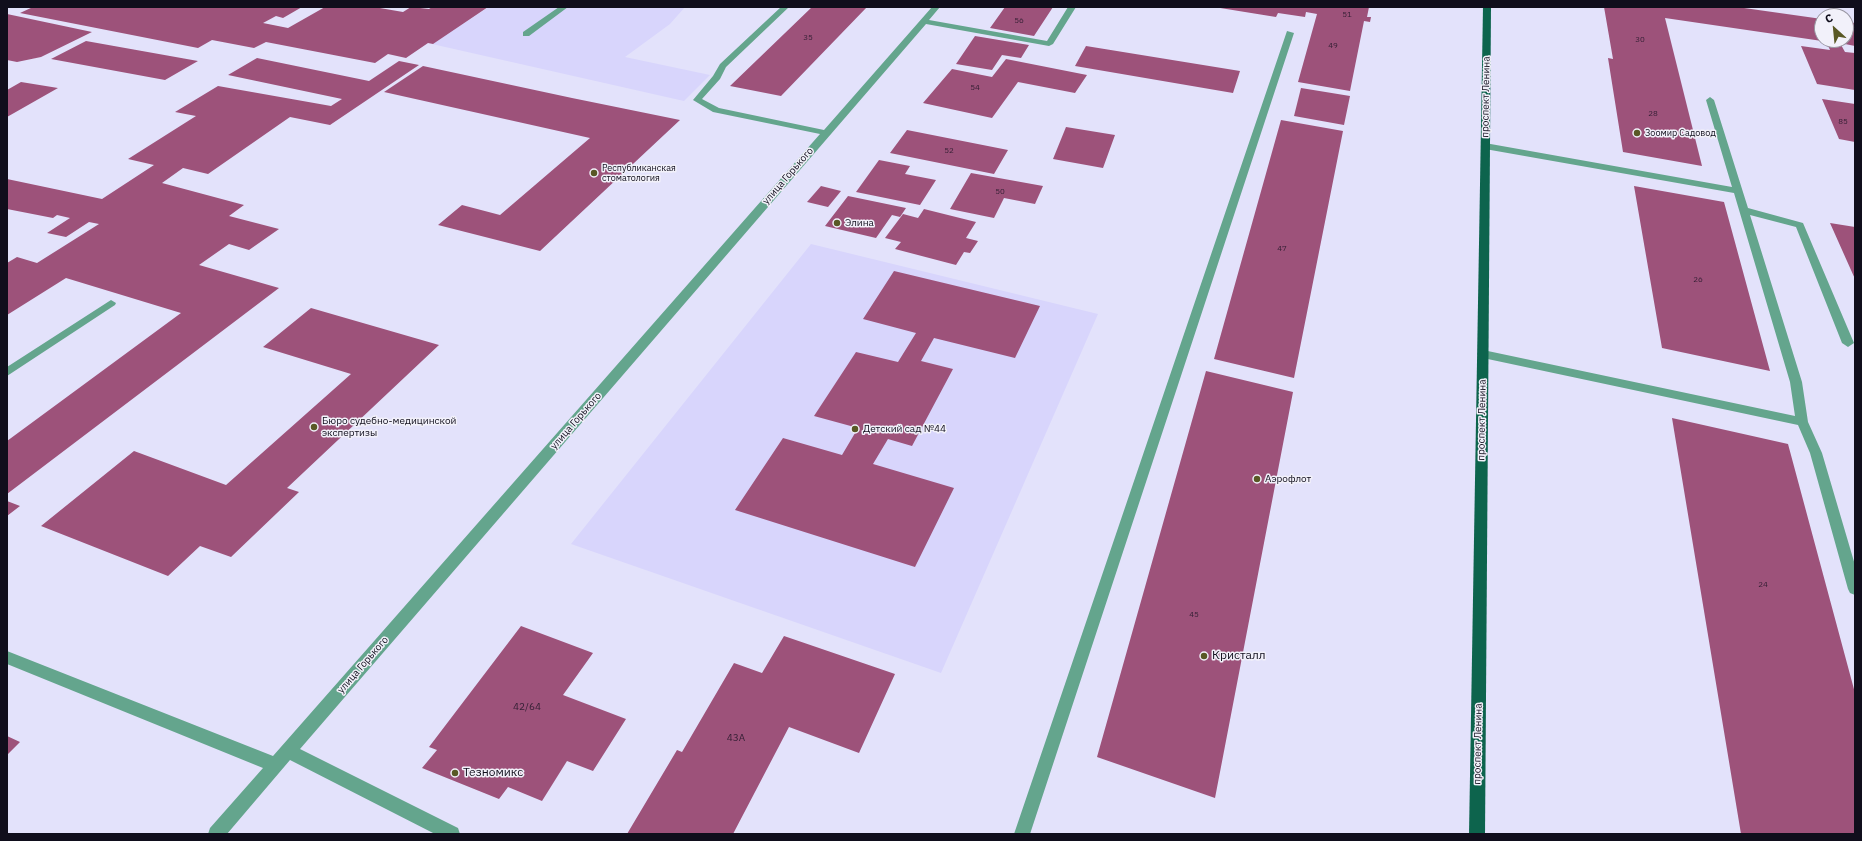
<!DOCTYPE html>
<html>
<head>
<meta charset="utf-8">
<style>
  body { margin:0 }
  #map { position:relative; width:1862px; height:841px; overflow:hidden; background:#e3e2fb; font-family:"IBM Plex Sans",sans-serif }
  canvas { display:block }
  .frame { position:absolute; inset:0; border:8px solid #100e1c; pointer-events:none }
  .north { position:absolute; left:1814px; top:8px; width:40px; height:40px; box-sizing:border-box; background:#f2f1fa; border:1px solid #9896a1; border-radius:50%; rotate:333deg; font-size:11px; font-weight:700; line-height:16px; text-align:center; color:#100e1c }
  .north::after { content:''; display:block; margin:auto; width:14px; height:18px; background:#595825; clip-path:polygon(50% 0,100% 100%,50% 72%,0 100%) }
</style>
</head>
<body>
<div id="map">
<canvas width="1862" height="841"></canvas>
<div class="frame"></div>
<div class="north">С</div>
</div>
<script>
const ctx = document.querySelector('canvas').getContext('2d');
ctx.lineJoin = 'round';
function fill(path, color) {
  ctx.fillStyle = color;
  ctx.fill(path, 'evenodd');
}
function poly(rows) {
  const path = new Path2D();
  for (const r of rows) {
    path.moveTo(r[0], r[1]);
    for (let i = 2; i < r.length; i += 2) path.lineTo(r[i], r[i + 1]);
  }
  return path;
}
function strokePath(path, color, width, dash) {
  ctx.strokeStyle = color;
  ctx.lineWidth = width;
  ctx.lineCap = dash ? 'butt' : 'round';
  ctx.setLineDash(dash || []);
  ctx.stroke(path);
}
function drawText(font, color, halo, rows, align = 'center') {
  ctx.font = font + ' "IBM Plex Sans",sans-serif';
  ctx.lineWidth = 3;
  ctx.setLineDash([]);
  ctx.textBaseline = 'middle';
  ctx.strokeStyle = halo;
  ctx.fillStyle = color;
  for (const [text, x, y, turn = 0] of rows) {
    ctx.save();
    ctx.translate(x, y);
    ctx.rotate((+turn || 0) * Math.PI / 180);
    ctx.textAlign = isNaN(turn) ? turn : align;
    if (halo) ctx.strokeText(text, 0, 0);
    ctx.fillText(text, 0, 0);
    ctx.restore();
  }
}
const built = poly([
  [489,7,685,7,670,24,625,57,710,75,684,101,432,44],
  [811,244,1098,314,941,673,571,544]
]);
const building = poly([
  [33,7,302,7,283,18,276,16,263,23,288,28,325,7,374,7,403,12,411,7,429,9,432,7,488,7,433,44,428,43,406,58,388,54,375,63,266,42,254,48,212,40,198,48,20,13],
  [812,7,867,7,781,96,730,86],
  [1005,7,1053,7,1034,36,990,28],
  [1214,7,1369,7,1367,17,1371,17,1370,22,1364,21,1350,91,1298,82,1317,14,1306,12,1305,17,1278,13,1276,17],
  [1604,7,1737,7,1822,19,1822,41,1665,18,1702,166,1623,152,1608,58,1613,59],
  [7,14,92,32,41,57,17,62,7,60],
  [1846,22,1855,23,1855,46,1840,43,1845,52,1855,53,1855,90,1817,84,1801,46,1830,50,1826,41,1823,40,1846,40],
  [975,36,1029,45,1021,58,1002,55,992,70,956,64],
  [86,41,198,61,165,80,51,59],
  [1086,46,1240,71,1233,93,1075,66],
  [257,58,369,81,399,61,419,65,330,125,290,117,208,174,183,168,162,183,244,205,229,216,279,229,249,250,229,244,199,265,279,288,7,494,7,441,181,313,66,278,7,315,7,263,17,257,37,263,99,224,89,222,66,237,47,233,70,218,57,215,53,218,7,209,7,179,102,199,154,165,128,159,196,116,175,112,218,86,331,106,342,99,228,75],
  [1006,59,1087,75,1075,93,1018,82,992,118,923,103,952,69,992,77],
  [423,66,572,98,680,120,540,251,438,225,462,205,500,215,590,138,384,92],
  [21,82,58,88,7,117,7,90],
  [1301,88,1350,96,1344,125,1294,116],
  [1822,99,1855,104,1855,142,1839,139],
  [1281,120,1343,131,1294,378,1214,359],
  [1066,127,1115,135,1103,168,1053,159],
  [907,130,1008,150,994,174,890,153],
  [879,160,910,166,905,174,936,180,920,205,856,192],
  [971,173,1043,186,1035,204,1004,198,994,218,950,209],
  [821,186,841,191,828,207,807,202],
  [1634,186,1724,202,1770,371,1662,348],
  [848,196,906,208,900,217,892,215,876,238,825,226],
  [924,209,976,222,966,238,978,241,970,253,964,252,956,265,895,249,901,242,885,238,903,214,918,218],
  [1830,223,1855,227,1855,279],
  [894,271,1040,306,1015,358,934,338,921,361,953,369,912,446,888,439,873,464,954,488,915,567,735,510,783,438,842,455,858,428,814,416,856,352,898,362,916,333,863,319],
  [311,308,439,345,287,488,299,492,231,557,200,546,168,576,41,526,134,451,226,485,351,374,263,347],
  [1206,371,1293,392,1215,798,1097,757],
  [1672,418,1788,444,1855,693,1855,834,1741,834],
  [7,501,20,506,7,516],
  [521,626,593,653,563,695,626,719,593,771,567,761,542,801,508,787,499,799,422,768,437,750,429,747],
  [784,636,895,674,859,753,789,727,733,834,627,834,677,750,682,752,734,663,762,673],
  [7,736,20,742,7,755]
]);
const minor = poly([
  [559,7,568,7,529,36,523,36,523,32,559,7],
  [781,7,789,7,726,67,720,79,702,99,719,108,824,130,932,7,940,7,929,20,1047,41,1068,7,1076,7,1053,44,1049,46,926,24,300,749,458,828,460,834,435,834,290,760,227,834,208,834,210,828,263,768,7,664,7,651,273,756,820,134,713,112,693,100,713,76,720,64,781,7],
  [1287,31,1294,33,1030,834,1014,834,1287,31],
  [1710,97,1714,100,1748,208,1803,223,1854,343,1848,347,1842,343,1796,227,1750,215,1802,382,1808,422,1822,453,1855,565,1855,595,1850,593,1848,589,1810,453,1798,425,1483,358,1477,354,1483,350,1795,416,1790,382,1734,193,1485,149,1481,146,1485,143,1732,187,1706,100,1710,97],
  [111,300,116,303,115,305,7,376,7,367,111,300]
]);
const major = poly([
  [1483,7,1491,7,1485,834,1469,834,1483,7]
]);
const markers = [
  [1637,133,4,"#595825"],
  [594,173,4,"#595825"],
  [837,223,4,"#595825"],
  [314,427,4,"#595825"],
  [855,429,4,"#595825"],
  [1257,479,4,"#595825"],
  [1204,656,4,"#595825"],
  [455,773,4,"#595825"]
];
const numberNames = [
  ["51",1347,15],
  ["56",1019,21],
  ["35",808,38],
  ["30",1640,40],
  ["49",1333,46],
  ["54",975,88],
  ["28",1653,114],
  ["85",1843,122],
  ["52",949,151],
  ["50",1000,192],
  ["47",1282,249],
  ["26",1698,280],
  ["24",1763,585],
  ["45",1194,615]
];
const farPoinames = [
  ["Зоомир Садовод",1645,133],
  ["Республиканская",602,168],
  ["стоматология",602,178]
];
const streetNames = [
  ["проспект Ленина",1486,97,-89],
  ["улица Горького",788,176,-49],
  ["проспект Ленина",1482,420,-89],
  ["улица Горького",576,421,-49],
  ["улица Горького",363,665,-49],
  ["проспект Ленина",1478,744,-89]
];
const poiNames = [
  ["Элина",845,223],
  ["Бюро судебно-медицинской",322,421],
  ["экспертизы",322,433],
  ["Детский сад №44",863,429],
  ["Аэрофлот",1265,479]
];
const nearNumbernames = [
  ["42/64",527,707],
  ["43А",736,738]
];
const nearPoinames = [
  ["Кристалл",1212,656],
  ["Тезномикс",463,773]
];
fill(built, '#d8d5fc');
fill(building, '#9d527a');
fill(minor, '#64a58d');
fill(major, '#0d644d');
for (const [x, y, r, color] of markers) {
  const dot = new Path2D();
  dot.arc(x, y, r, 0, 2 * Math.PI);
  ctx.fillStyle = color;
  ctx.fill(dot);
  strokePath(dot, '#f2f1fa', 1.5);
}
drawText('8px', '#331f34', null, numberNames);
drawText('9px', '#100e1c', '#f2f1fa', farPoinames, 'left');
drawText('10px', '#100e1c', '#f2f1fa', streetNames);
drawText('10px', '#100e1c', '#f2f1fa', poiNames, 'left');
drawText('10px', '#331f34', null, nearNumbernames);
drawText('12px', '#100e1c', '#f2f1fa', nearPoinames, 'left');
</script>
</body>
</html>
